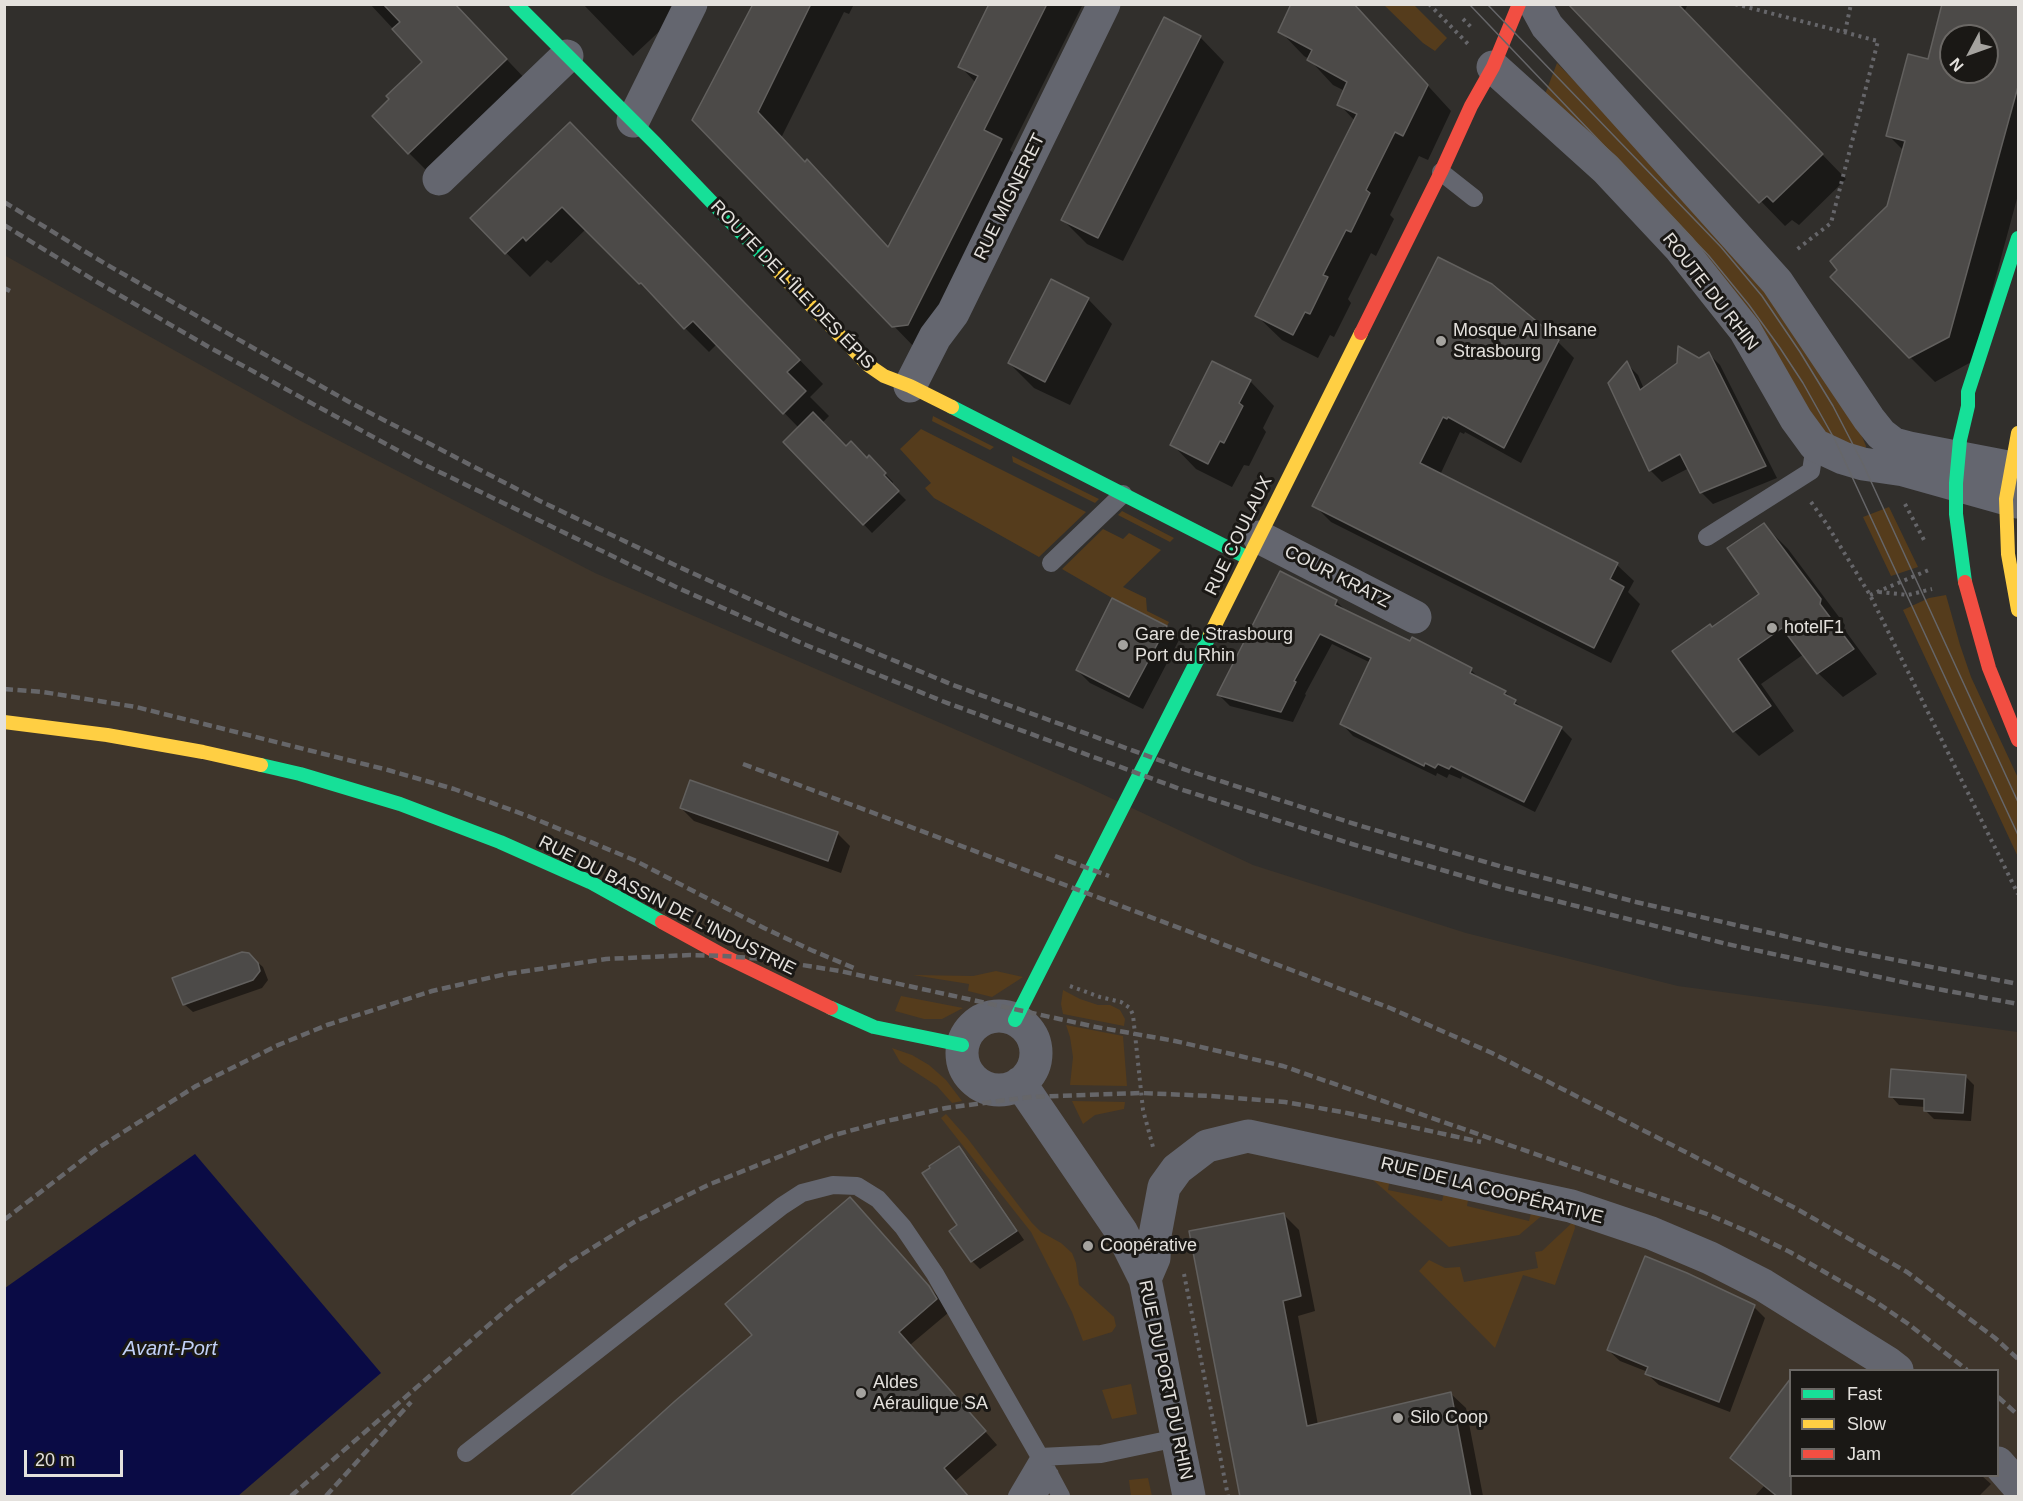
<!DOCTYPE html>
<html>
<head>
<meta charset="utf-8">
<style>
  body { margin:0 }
  #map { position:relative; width:2023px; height:1501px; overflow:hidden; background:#312f2c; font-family:Helvetica,sans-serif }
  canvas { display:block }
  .frame { position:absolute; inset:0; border:6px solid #e4e1dd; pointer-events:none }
  .legend { position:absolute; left:1789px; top:1369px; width:210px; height:108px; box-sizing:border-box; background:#1a1815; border:2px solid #6b6865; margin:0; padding:8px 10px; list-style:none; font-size:18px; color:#e4e1dd }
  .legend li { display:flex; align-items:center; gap:12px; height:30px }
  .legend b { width:30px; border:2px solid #6b6865 }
  .north { position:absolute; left:1939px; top:24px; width:60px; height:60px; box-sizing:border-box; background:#1a1815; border:2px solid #6b6865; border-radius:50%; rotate:229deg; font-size:16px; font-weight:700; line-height:24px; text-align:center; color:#e4e1dd }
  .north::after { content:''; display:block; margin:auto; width:21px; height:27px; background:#a5a39f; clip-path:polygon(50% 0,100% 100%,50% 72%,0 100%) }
  .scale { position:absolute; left:24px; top:1450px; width:99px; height:27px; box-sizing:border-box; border:3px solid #e4e1dd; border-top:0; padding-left:8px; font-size:18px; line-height:21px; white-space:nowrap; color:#e4e1dd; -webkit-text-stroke:4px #1a1815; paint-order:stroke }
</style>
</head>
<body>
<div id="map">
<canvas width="2023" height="1501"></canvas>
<div class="frame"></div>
<ul class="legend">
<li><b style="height:8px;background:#16e098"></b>Fast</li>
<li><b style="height:8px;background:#ffcf43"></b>Slow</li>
<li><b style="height:8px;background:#f24e42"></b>Jam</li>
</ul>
<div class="north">N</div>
<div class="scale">20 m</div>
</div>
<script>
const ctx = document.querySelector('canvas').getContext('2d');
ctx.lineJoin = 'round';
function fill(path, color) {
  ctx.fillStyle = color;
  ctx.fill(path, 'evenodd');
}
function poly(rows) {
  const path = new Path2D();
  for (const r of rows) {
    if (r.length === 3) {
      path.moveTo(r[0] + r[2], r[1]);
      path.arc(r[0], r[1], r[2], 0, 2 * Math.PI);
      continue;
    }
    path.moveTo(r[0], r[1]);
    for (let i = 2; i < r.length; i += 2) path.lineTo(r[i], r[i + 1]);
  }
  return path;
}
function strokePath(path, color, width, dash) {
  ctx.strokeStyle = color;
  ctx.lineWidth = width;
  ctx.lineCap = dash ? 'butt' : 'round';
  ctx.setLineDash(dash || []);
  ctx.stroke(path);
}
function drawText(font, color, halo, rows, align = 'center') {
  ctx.font = font + ' Helvetica,sans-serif';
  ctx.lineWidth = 6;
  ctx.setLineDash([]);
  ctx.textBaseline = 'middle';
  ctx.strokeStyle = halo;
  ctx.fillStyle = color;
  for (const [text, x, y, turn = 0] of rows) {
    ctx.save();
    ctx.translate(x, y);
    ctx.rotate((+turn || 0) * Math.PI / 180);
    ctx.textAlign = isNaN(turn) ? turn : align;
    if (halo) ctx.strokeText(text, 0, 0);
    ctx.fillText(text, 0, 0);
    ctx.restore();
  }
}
const built = poly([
  [4,255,299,420,595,573,1081,784,1253,865,1466,933,1678,986,2018,1032,2018,1496,5,1496],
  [1790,1370,1998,1370,1998,1476,1790,1476]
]);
const green = poly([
  [1384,5,1414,5,1447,38,1435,51,1423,43],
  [1557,63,1685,193,1741,255,1858,427,1866,446,1865,453,1826,439,1544,97],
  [933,416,994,447,990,450,932,421],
  [921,429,996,467,1086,512,1039,557,934,498,925,488,931,483,900,449],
  [1012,456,1099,499,1095,503,1013,462],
  [1889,507,1918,567,1891,576,1863,517],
  [1122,511,1174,538,1170,542,1118,515],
  [1103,529,1123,539,1129,533,1161,550,1123,587,1146,598,1147,611,1169,622,1167,626,1112,598,1062,569],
  [1946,595,1960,645,1971,677,2018,778,2018,857,1903,610,1929,598],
  [996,971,1023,977,992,997,968,991,969,984,913,975,973,976],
  [1063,990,1080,999,1098,1005,1110,1005,1120,1010,1125,1019,1124,1026,1063,1014,1061,1004],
  [901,996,963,1008,942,1019,924,1019,895,1011],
  [1066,1025,1123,1036,1127,1086,1070,1085,1073,1057,1070,1037],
  [892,1048,912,1055,929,1065,946,1080,962,1101,952,1103,937,1086,900,1062],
  [1072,1101,1125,1102,1124,1109,1095,1115,1083,1124],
  [946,1114,968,1139,1032,1223,1041,1232,1061,1243,1072,1253,1076,1263,1079,1285,1114,1317,1116,1326,1112,1332,1083,1341,1072,1312,1031,1232,941,1118],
  [1364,1172,1390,1178,1388,1190,1442,1201,1445,1189,1469,1194,1467,1206,1529,1221,1532,1209,1545,1213,1519,1235,1449,1247],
  [1574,1221,1575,1228,1555,1285,1523,1275,1495,1348,1419,1271,1429,1260,1445,1268,1460,1267,1464,1282,1538,1268,1535,1252,1542,1251],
  [1131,1384,1137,1414,1112,1419,1102,1390],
  [1148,1478,1152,1496,1131,1496,1129,1480]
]);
const water = poly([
  [195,1154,381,1373,238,1496,5,1496,5,1288]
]);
const shadow = poly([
  [370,4,454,4,530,84,433,177,409,153,391,99,424,62],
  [583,4,677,4,665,26,633,56],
  [754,4,854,4,849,14,844,12,781,138,805,163,831,186,889,248,976,83,960,66,991,4,1083,4,1010,150,1025,165,918,351,694,119],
  [1570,4,1688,4,1684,12,1846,179,1799,225,1792,220,1785,226],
  [1944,4,2018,4,2018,195,1973,361,1935,382,1910,357,1889,207,1904,151,1888,135,1929,60],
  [1951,36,1987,36,1987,72,1951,72],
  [1376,29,1451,111,1428,160,1419,156,1390,215,1394,219,1376,256,1371,253,1348,299,1351,303,1334,337,1330,335,1318,358,1282,340,1257,316,1355,121,1339,104,1345,91,1333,85,1309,59,1304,56,1280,31],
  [1200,37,1224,62,1123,261,1087,244,1063,220],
  [593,147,823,384,810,397,829,416,822,423,846,448,867,459,869,457,893,482,891,485,906,500,872,533,785,442,799,428,717,344,709,352,586,229,551,263,547,260,530,277,472,218],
  [1439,259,1558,342,1574,358,1521,463,1465,432,1464,434,1460,432,1440,475,1617,565,1634,581,1628,592,1640,604,1611,663,1331,522,1314,505],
  [1088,299,1112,324,1070,405,1034,388,1009,363],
  [1709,354,1720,365,1777,478,1713,504,1701,492,1689,468,1662,482,1650,470,1627,364,1638,375,1644,389],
  [1250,381,1274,406,1263,428,1266,432,1249,466,1244,465,1232,487,1196,469,1172,444],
  [1764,525,1788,549,1845,625,1844,629,1877,674,1843,697,1818,673,1804,654,1761,684,1794,731,1759,756,1734,731,1674,651,1712,629,1762,595],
  [1336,601,1348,613,1471,670,1482,681,1505,692,1523,709,1561,728,1572,739,1535,812,1462,776,1461,779,1449,774,1447,778,1437,773,1436,776,1353,736,1342,724,1371,663,1332,644,1305,694,1306,695,1293,722,1230,706,1219,695],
  [1166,627,1179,640,1143,709,1090,683,1077,670],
  [681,808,837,833,850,846,841,873,694,821],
  [248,954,263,967,268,980,262,988,193,1012,184,1004],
  [1965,1076,1974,1085,1971,1121,1934,1119,1925,1110,1925,1107,1899,1105,1891,1096],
  [959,1148,967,1156,1024,1240,980,1269,972,1261,959,1226],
  [862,1212,942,1301,948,1313,910,1345,997,1445,955,1481,969,1496,570,1496,754,1335],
  [1283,1214,1299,1230,1315,1311,1298,1316,1318,1425,1450,1393,1466,1408,1483,1496,1242,1496],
  [1754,1307,1765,1318,1730,1412,1659,1385,1647,1374,1648,1372,1620,1361,1608,1350],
  [1732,1458,1790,1476,1982,1476,1991,1484,1979,1496,1755,1496,1764,1486]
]);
const building = poly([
  [383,4,455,4,507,59,408,154,372,116,389,99,386,96,422,62,392,29,400,22,383,4],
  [753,4,811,4,758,112,805,162,807,159,888,247,978,76,958,67,989,4,1047,4,984,130,1002,139,908,325,892,327,692,120,753,4],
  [1291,4,1354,4,1428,85,1403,136,1395,132,1366,190,1370,193,1351,232,1346,230,1323,275,1328,277,1310,314,1305,312,1293,335,1255,316,1357,114,1337,105,1347,82,1307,60,1312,50,1278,32,1291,4],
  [1568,4,1678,4,1823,154,1773,202,1767,196,1759,203,1568,4],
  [1942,4,2019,4,2019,83,1949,337,1909,358,1830,277,1837,270,1830,261,1887,206,1905,141,1886,136,1908,54,1928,59,1942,4],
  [1951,36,1987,36,1987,72,1951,72,1951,36],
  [1164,17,1201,36,1098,238,1061,220,1164,17],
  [570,122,800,360,787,372,806,391,783,414,693,321,684,329,641,283,639,284,562,207,526,241,523,237,505,254,470,218,570,122],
  [1438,257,1492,284,1559,340,1504,448,1448,417,1447,419,1443,417,1420,463,1618,563,1610,579,1624,587,1594,648,1312,506,1438,257],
  [1051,279,1089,298,1045,382,1008,363,1051,279],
  [1678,346,1699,358,1709,352,1766,466,1700,493,1680,454,1649,471,1608,383,1627,361,1640,390,1677,363,1678,346],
  [1212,361,1251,380,1239,403,1243,406,1224,443,1220,441,1208,464,1170,445,1212,361],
  [813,412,846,446,851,441,867,458,869,455,886,473,884,475,899,491,863,525,783,442,813,412],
  [1764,523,1821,599,1820,604,1854,649,1817,674,1782,628,1738,659,1771,706,1733,732,1672,651,1710,624,1712,627,1759,594,1727,548,1764,523],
  [1280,571,1337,600,1335,605,1410,641,1412,637,1472,668,1470,673,1506,691,1504,694,1516,700,1514,704,1562,727,1524,802,1451,766,1449,769,1438,764,1435,768,1425,763,1424,766,1340,724,1371,658,1320,634,1294,681,1296,682,1281,712,1217,695,1280,571],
  [1112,598,1167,626,1129,697,1076,670,1112,598],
  [690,780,838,832,828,861,680,808,690,780],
  [242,952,249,953,258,963,260,971,253,980,183,1005,172,978,242,952],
  [1891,1069,1966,1075,1963,1113,1924,1111,1924,1099,1889,1097,1891,1069],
  [959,1146,1017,1231,971,1262,949,1231,957,1225,922,1173,930,1168,929,1166,959,1146],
  [850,1197,929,1286,937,1299,899,1332,986,1431,944,1468,969,1497,569,1497,675,1401,752,1335,725,1304,850,1197],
  [1284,1213,1301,1296,1283,1301,1307,1426,1451,1392,1471,1497,1240,1497,1189,1231,1284,1213],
  [1645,1256,1687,1273,1755,1305,1719,1402,1645,1374,1648,1367,1607,1350,1645,1256],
  [1791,1378,1791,1497,1778,1497,1730,1458,1791,1378]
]);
const path = poly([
  [1429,4,1468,44],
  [1735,4,1878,41,1831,223,1795,251],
  [1463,19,1472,28],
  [1845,32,1851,4],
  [1811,502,1826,523,1870,595,2018,894],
  [1905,504,1924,540],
  [1879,592,1908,595,1932,589],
  [1870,595,1931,569],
  [1070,986,1100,997,1121,1002,1130,1008,1133,1015,1143,1110,1153,1147],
  [1184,1274,1228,1496]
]);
const lane = poly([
  [1441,172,1474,198],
  [1707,537,1811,471,1815,445],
  [1051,563,1123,494],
  [466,1453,782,1206,802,1193,833,1185,857,1186,878,1199,903,1227,935,1274,1040,1457,1061,1496],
  [1040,1457,1101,1454,1177,1438],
  [1017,1496,1040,1457],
  [1037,1496,1050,1475]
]);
const street = poly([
  [1535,4,1547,26,1777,282,1869,419,1881,434,1894,444,1909,448,2018,469],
  [1493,67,1606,169,1680,248,1745,330,1796,419,1815,445,1843,458,1863,464,1904,470,2018,502],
  [633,121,691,4],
  [439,179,567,56],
  [910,386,935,337,953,313,1104,4],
  [1259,537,1415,617],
  [999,1053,37],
  [1020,1083,1121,1231,1145,1279,1189,1496],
  [1145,1279,1154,1258,1155,1235,1164,1187,1177,1169,1207,1146,1248,1136,1571,1206,1651,1233,1710,1258,1763,1285,1888,1363,1897,1370],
  [1998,1463,2018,1486]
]);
const fast = poly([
  [516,4,655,143,771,264],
  [952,407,1248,558],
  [1965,582,1956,514,1956,483,1960,440,1968,406,1968,392,2018,238],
  [261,765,300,774,400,804,500,842,590,882,662,922],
  [831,1008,874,1027,962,1045],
  [1015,1020,1210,635]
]);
const slow = poly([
  [771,264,868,365,884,376,910,386,952,407],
  [2018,433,2006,499,2008,554,2018,610],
  [1210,635,1361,333],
  [4,722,107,735,203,752,261,765]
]);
const jam = poly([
  [1361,333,1441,172,1471,106,1493,67,1519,4],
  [1965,582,1989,668,2018,740],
  [662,922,724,956,831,1008]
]);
const tram = poly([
  [1469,4,1709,256,1749,305,1780,348,1803,383,1835,440,2018,835],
  [1487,4,1721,247,1762,296,1800,352,1833,406,1863,464,2018,802]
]);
const rail = poly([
  [4,202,104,263,271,358,351,403,540,501,677,566,787,616,953,685,1189,771,1358,825,1506,868,1636,902,1840,949,2018,984],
  [4,225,97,282,207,346,419,462,676,587,806,645,942,701,1180,789,1352,844,1501,887,1727,944,1916,985,2018,1004],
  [4,288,10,291],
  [4,689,43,692,136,707,388,770,454,789,528,816,634,860,764,928,811,950,854,968],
  [743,764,1294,971,1390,1008,1492,1053,1797,1209,1907,1272,1995,1338,2018,1359],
  [1055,856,1109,876],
  [4,1220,98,1148,196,1086,276,1046,327,1025,432,991,506,974,606,959,690,955,724,956,764,959,840,971,1096,1027,1175,1041,1283,1066,1326,1081,1707,1214,1751,1233,1790,1252,1873,1300,1907,1323,1967,1370],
  [1998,1397,2018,1415],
  [291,1496,513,1304,571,1261,636,1221,708,1185,831,1136,882,1122,946,1108,1030,1097,1141,1093,1211,1096,1285,1102,1342,1112,1481,1142],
  [326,1496,411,1402]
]);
const markers = [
  [1441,341,6,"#a5a39f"],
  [1772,628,6,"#a5a39f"],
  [1123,645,6,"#a5a39f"],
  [1088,1246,6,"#a5a39f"],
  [861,1393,6,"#a5a39f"],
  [1398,1418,6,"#a5a39f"]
];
const streetNames = [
  ["RUE MIGNERET",1010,197,-64],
  ["ROUTE DE L'ÎLE DES ÉPIS",792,285,46],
  ["ROUTE DU RHIN",1710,292,52],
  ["RUE COULAUX",1239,536,-64],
  ["COUR KRATZ",1337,577,27],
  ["RUE DU BASSIN DE L'INDUSTRIE",667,906,27],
  ["RUE DE LA COOPÉRATIVE",1492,1191,14],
  ["RUE DU PORT DU RHIN",1165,1380,78]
];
const poiNames = [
  ["Mosque Al Ihsane",1453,331],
  ["Strasbourg",1453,352],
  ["hotelF1",1784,628],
  ["Gare de Strasbourg",1135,635],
  ["Port du Rhin",1135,656],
  ["Coopérative",1100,1246],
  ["Aldes",873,1383],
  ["Aéraulique SA",873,1404],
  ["Silo Coop",1410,1418]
];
const waterNames = [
  ["Avant-Port",170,1349]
];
fill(built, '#3e352b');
fill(green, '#553c1c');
fill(water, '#0a0b45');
fill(shadow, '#0007');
fill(building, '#4c4a48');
strokePath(building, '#62605e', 1.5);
strokePath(path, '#66666a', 4, [3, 4.5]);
strokePath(lane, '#64666f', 18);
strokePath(street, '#64666f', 33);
strokePath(fast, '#16e098', 14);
strokePath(slow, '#ffcf43', 14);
strokePath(jam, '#f24e42', 14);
strokePath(tram, '#666669', 1.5);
strokePath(rail, '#666669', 4.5, [9, 4.5]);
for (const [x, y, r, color] of markers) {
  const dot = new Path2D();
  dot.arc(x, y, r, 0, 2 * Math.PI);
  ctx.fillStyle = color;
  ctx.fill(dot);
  strokePath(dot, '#1a1815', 2);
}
drawText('18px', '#e4e1dd', '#1a1815', streetNames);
drawText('18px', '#e4e1dd', '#1a1815', poiNames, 'left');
drawText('italic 20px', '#c2d1f8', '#1a1815', waterNames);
</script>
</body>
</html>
